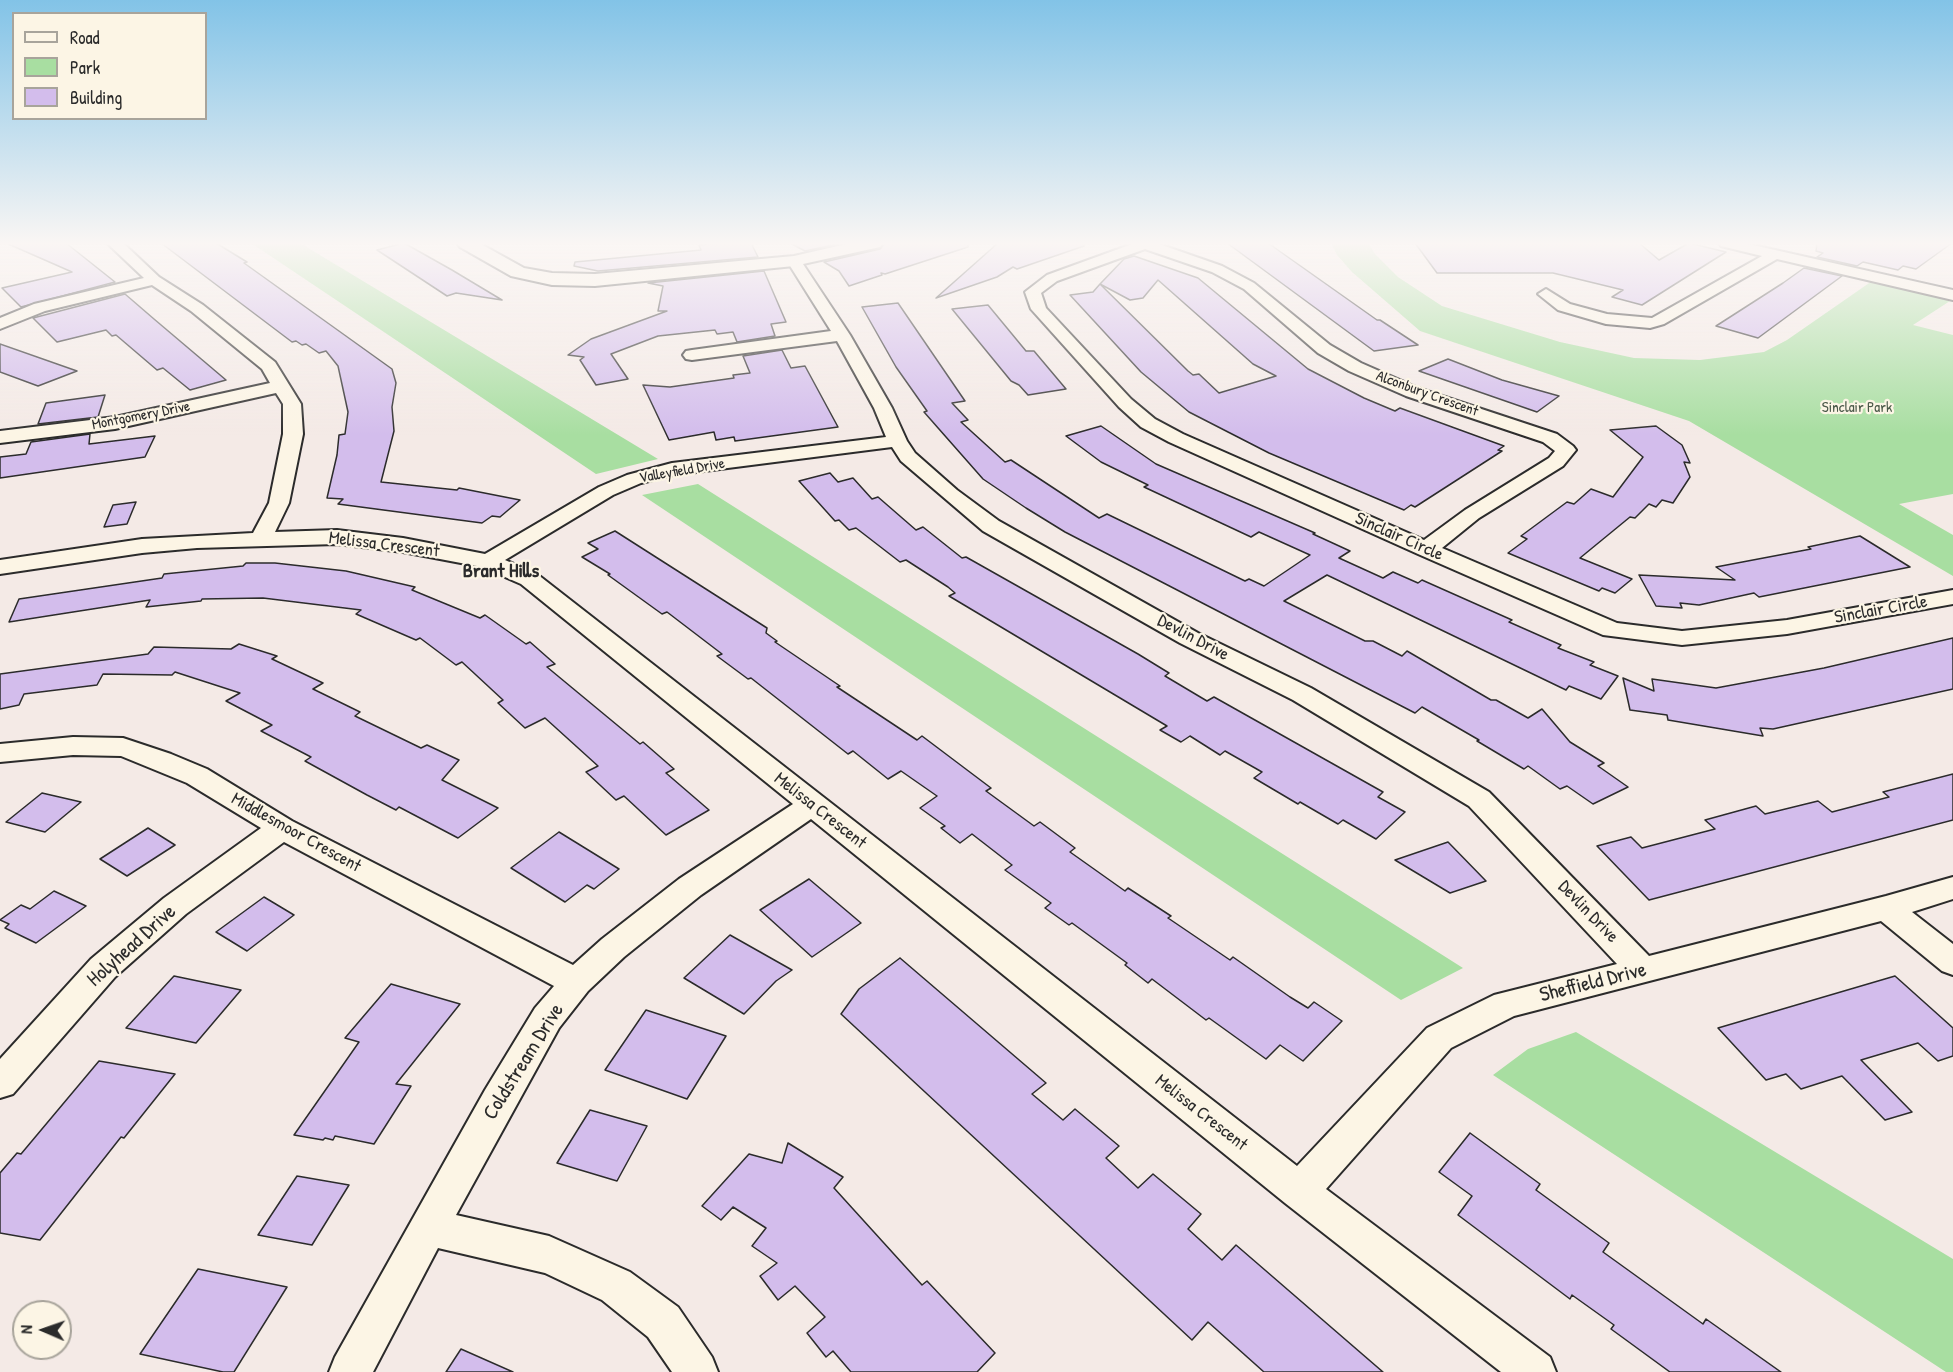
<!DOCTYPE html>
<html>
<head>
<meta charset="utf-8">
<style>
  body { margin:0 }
  #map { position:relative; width:1953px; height:1372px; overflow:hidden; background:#f4eae6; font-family:"Patrick Hand",sans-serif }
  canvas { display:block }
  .legend { position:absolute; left:12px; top:12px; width:195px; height:108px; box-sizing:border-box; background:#fcf5e5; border:2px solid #a8a49b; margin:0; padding:8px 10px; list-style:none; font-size:18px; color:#2b2b2b }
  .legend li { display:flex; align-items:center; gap:12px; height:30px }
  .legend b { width:30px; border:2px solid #a8a49b }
  .north { position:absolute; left:12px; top:1300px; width:60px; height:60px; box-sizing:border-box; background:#fcf5e5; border:2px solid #a8a49b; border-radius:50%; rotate:272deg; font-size:16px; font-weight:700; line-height:24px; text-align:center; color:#2b2b2b }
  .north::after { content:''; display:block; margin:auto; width:21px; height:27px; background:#2b2b2b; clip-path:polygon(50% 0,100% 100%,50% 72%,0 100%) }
</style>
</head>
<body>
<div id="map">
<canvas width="1953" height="1372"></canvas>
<ul class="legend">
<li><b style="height:8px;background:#fcf5e5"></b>Road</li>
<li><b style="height:16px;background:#a8dea1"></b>Park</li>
<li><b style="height:16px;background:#d3bdec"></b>Building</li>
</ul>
<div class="north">N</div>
</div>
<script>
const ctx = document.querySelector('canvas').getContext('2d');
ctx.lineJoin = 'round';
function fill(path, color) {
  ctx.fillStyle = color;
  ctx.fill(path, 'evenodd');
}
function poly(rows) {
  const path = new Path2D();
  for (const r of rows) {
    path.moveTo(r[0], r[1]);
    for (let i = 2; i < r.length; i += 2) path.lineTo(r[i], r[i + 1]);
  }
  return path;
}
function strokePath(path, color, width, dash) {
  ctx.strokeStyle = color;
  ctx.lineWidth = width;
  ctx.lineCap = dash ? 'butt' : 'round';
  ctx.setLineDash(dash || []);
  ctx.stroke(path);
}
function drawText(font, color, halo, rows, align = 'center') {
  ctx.font = font + ' "Patrick Hand",sans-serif';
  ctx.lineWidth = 4.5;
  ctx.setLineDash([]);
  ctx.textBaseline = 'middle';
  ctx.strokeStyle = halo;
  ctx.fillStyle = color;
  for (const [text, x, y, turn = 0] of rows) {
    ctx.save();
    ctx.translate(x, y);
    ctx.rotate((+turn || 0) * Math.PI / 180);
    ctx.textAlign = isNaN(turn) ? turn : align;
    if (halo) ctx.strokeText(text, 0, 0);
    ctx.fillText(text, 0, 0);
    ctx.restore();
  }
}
const green = poly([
  [251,243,300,243,658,459,596,474],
  [1331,243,1368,243,1375,254,1398,277,1442,306,1560,342,1634,358,1700,360,1764,352,1787,340,1872,281,1950,301,1913,325,1953,335,1953,494,1899,504,1953,535,1953,576,1689,421,1420,331,1352,272,1337,255],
  [698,484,1463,968,1401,1000,642,495],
  [1576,1032,1953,1259,1953,1372,1946,1372,1493,1075,1528,1049]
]);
const building = poly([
  [6,243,66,243,115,282,21,307,2,288,72,272,6,243],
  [161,243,216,243,247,262,244,263,392,369,396,383,392,407,394,431,381,482,457,490,459,488,520,500,500,517,492,516,482,523,338,504,343,499,327,498,337,455,339,435,345,434,348,412,338,366,326,351,319,353,306,344,302,345,296,341,292,342,161,243],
  [404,243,452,270,502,300,456,293,447,296,377,250,404,243],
  [718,243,751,243,758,257,598,271,574,266,575,262,701,250,699,245,718,243],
  [790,243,842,243,805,251,790,243],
  [885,243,968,243,968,247,885,274,881,273,882,275,849,286,839,271,824,262,880,249,885,243],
  [998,243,1083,243,1084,246,1017,269,1013,267,997,277,936,298,998,243],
  [1227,243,1268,243,1377,320,1380,320,1418,345,1374,351,1227,243],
  [1415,243,1639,243,1659,260,1689,243,1726,252,1642,305,1612,297,1623,290,1553,273,1437,273,1415,243],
  [1817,243,1952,243,1916,269,1903,266,1898,270,1863,262,1857,266,1817,257,1823,253,1816,251,1817,243],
  [1134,256,1198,278,1308,369,1364,398,1395,411,1400,408,1504,446,1498,450,1502,451,1415,507,1411,505,1404,510,1269,453,1189,412,1141,372,1070,295,1093,292,1100,284,1188,371,1193,375,1199,374,1219,393,1276,376,1253,364,1158,280,1143,298,1130,300,1100,284,1124,259,1134,256],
  [1804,268,1842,276,1758,338,1716,326,1783,283,1804,268],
  [764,271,786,322,771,324,775,336,737,342,733,332,717,334,715,330,658,336,611,354,628,379,596,385,580,360,584,357,568,355,591,339,667,311,658,311,663,286,648,283,764,271],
  [125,294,154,319,226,380,190,390,163,368,157,370,116,335,112,336,106,330,57,342,33,318,125,294],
  [898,303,965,401,952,403,968,420,961,422,1005,462,1011,460,1099,518,1107,514,1245,581,1249,579,1264,586,1310,555,1259,532,1251,537,1144,487,1148,485,1101,462,1066,436,1101,426,1156,464,1315,533,1313,534,1350,551,1339,558,1383,578,1393,572,1418,583,1422,580,1512,620,1509,622,1561,645,1558,648,1594,662,1590,665,1618,676,1601,699,1569,686,1566,690,1327,575,1284,601,1365,641,1373,641,1402,656,1407,651,1491,700,1496,700,1528,718,1542,709,1570,742,1604,763,1598,766,1628,787,1593,804,1567,786,1560,789,1528,766,1524,769,1477,741,1479,740,1422,707,1415,713,1065,532,1026,508,983,479,924,412,927,411,896,367,862,307,898,303],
  [988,305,1026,351,1034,351,1066,389,1028,395,1019,385,1011,381,952,309,988,305],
  [0,344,77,371,38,386,0,372,0,344],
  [782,350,791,368,805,366,838,427,735,441,734,437,716,440,714,432,669,440,643,385,670,387,734,378,733,375,750,373,743,356,782,350],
  [1448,359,1502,380,1559,396,1537,412,1419,371,1448,359],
  [105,395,98,417,38,424,46,403,105,395],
  [1656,426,1682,445,1690,463,1684,462,1690,477,1673,503,1662,500,1656,507,1649,504,1635,518,1630,517,1580,558,1632,579,1615,593,1602,588,1599,591,1508,553,1527,539,1521,536,1567,502,1574,504,1591,489,1613,497,1643,457,1610,430,1656,426],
  [90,434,89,444,155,436,145,457,0,478,0,457,26,454,31,442,90,434],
  [830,473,838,482,853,478,872,499,878,497,916,530,923,527,962,558,966,557,1138,654,1169,673,1165,676,1207,701,1214,697,1383,792,1378,797,1405,812,1376,839,1343,820,1338,824,1300,802,1298,804,1254,778,1262,772,1225,751,1220,755,1190,736,1181,742,1160,730,1167,726,949,596,955,593,948,587,906,560,900,562,856,528,849,530,839,520,835,521,799,481,830,473],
  [136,502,127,524,104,527,113,505,136,502],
  [615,531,767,628,766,633,777,641,775,642,840,686,837,687,917,740,922,736,991,788,986,791,1034,826,1040,822,1075,848,1070,852,1125,891,1128,888,1171,916,1168,918,1230,960,1233,957,1290,997,1308,1008,1314,1002,1342,1021,1303,1061,1280,1045,1266,1059,1209,1018,1206,1020,1152,979,1148,983,1125,965,1127,963,1072,923,1069,925,1045,908,1051,903,1005,870,1012,865,972,834,960,843,941,828,945,826,920,808,937,796,901,771,888,779,853,751,848,754,751,678,748,679,717,656,722,654,667,612,662,614,608,575,610,574,582,557,598,549,588,543,615,531],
  [1860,536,1910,567,1759,597,1754,593,1699,605,1680,603,1682,608,1656,606,1639,575,1735,580,1716,567,1811,549,1808,547,1860,536],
  [246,563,275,563,346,571,415,587,412,590,480,618,485,615,526,644,530,642,555,664,547,667,640,744,643,742,674,769,666,773,709,810,666,835,624,796,616,800,586,772,598,766,545,718,525,728,498,703,503,700,462,662,456,665,420,638,416,640,356,614,361,610,263,598,202,599,201,601,146,607,150,600,9,622,19,599,162,578,164,574,243,566,246,563],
  [1953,638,1953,689,1773,729,1760,728,1763,736,1668,720,1667,715,1630,710,1623,678,1654,691,1652,679,1716,688,1824,668,1953,638],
  [239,644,277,656,272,659,323,683,313,689,360,712,355,716,421,748,427,745,459,760,442,780,498,808,458,838,399,807,396,810,367,795,305,761,311,757,261,731,272,725,226,701,240,693,175,672,172,675,103,674,97,685,24,694,19,705,0,709,0,674,148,654,154,647,231,649,239,644],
  [1953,774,1953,820,1649,900,1597,846,1631,837,1642,848,1715,829,1705,820,1756,806,1765,814,1818,801,1832,812,1889,797,1883,792,1953,774],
  [42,793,81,802,45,832,6,822,42,793],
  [148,828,175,845,127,876,100,859,148,828],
  [559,832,619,869,594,889,587,885,565,902,511,868,559,832],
  [1448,842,1486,881,1450,893,1395,860,1448,842],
  [809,879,861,923,812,957,760,910,809,879],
  [54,891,86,906,36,943,5,928,9,924,0,920,21,905,30,909,54,891],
  [264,897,294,915,247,951,216,932,264,897],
  [730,935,792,970,776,981,744,1014,684,978,730,935],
  [900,958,1046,1083,1032,1094,1063,1120,1075,1109,1119,1146,1106,1158,1138,1188,1153,1174,1201,1214,1188,1229,1222,1260,1236,1245,1383,1372,1264,1372,1208,1322,1192,1340,841,1014,859,989,900,958],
  [174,976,241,990,196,1043,126,1028,174,976],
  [1895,976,1953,1028,1953,1056,1938,1061,1918,1043,1861,1060,1912,1112,1885,1120,1842,1076,1801,1089,1786,1074,1766,1080,1718,1028,1895,976],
  [391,984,460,1004,396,1084,411,1086,374,1144,335,1136,333,1140,325,1138,323,1140,294,1135,359,1042,345,1038,391,984],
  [646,1010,726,1036,687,1099,605,1070,646,1010],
  [99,1061,175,1074,124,1138,121,1137,40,1240,0,1233,0,1173,17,1153,21,1154,99,1061],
  [590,1110,647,1126,617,1181,557,1163,590,1110],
  [1470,1133,1540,1184,1536,1190,1609,1243,1603,1252,1703,1324,1706,1319,1781,1372,1670,1372,1611,1329,1614,1325,1572,1295,1570,1299,1458,1215,1472,1196,1439,1172,1470,1133],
  [788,1143,843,1177,834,1188,922,1285,927,1281,995,1353,977,1372,851,1372,833,1351,826,1357,807,1333,825,1317,795,1286,778,1300,760,1276,777,1263,752,1246,766,1228,733,1207,721,1220,702,1206,749,1154,782,1163,788,1143],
  [297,1176,349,1185,312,1245,258,1235,297,1176],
  [198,1269,287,1287,234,1372,223,1372,140,1354,198,1269],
  [461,1349,513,1372,446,1372,461,1349]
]);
const minor = poly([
  [107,243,123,243,159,277,203,305,275,362,301,404,303,434,289,503,275,532,337,530,403,538,485,554,599,487,627,475,672,463,886,437,874,408,837,341,692,360,686,359,683,355,686,351,692,350,831,331,787,261,789,258,799,258,850,335,892,408,907,441,915,453,957,490,999,521,1198,633,1311,688,1489,792,1649,956,1886,896,1953,877,1953,899,1912,912,1953,944,1953,975,1942,971,1881,921,1514,1016,1451,1048,1326,1189,1550,1357,1556,1372,1501,1372,1285,1203,811,819,701,895,624,957,588,991,559,1028,456,1215,549,1236,630,1272,678,1307,712,1357,718,1372,672,1372,648,1337,602,1300,545,1273,438,1248,373,1372,329,1372,335,1357,485,1090,535,1008,554,986,284,842,186,914,115,977,13,1094,0,1098,0,1059,91,959,164,898,261,828,187,783,121,756,73,755,0,762,0,744,73,737,123,738,171,754,207,769,292,821,573,965,602,939,679,879,793,804,521,584,482,567,403,552,337,544,197,548,142,553,0,574,0,560,142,539,253,533,269,503,283,434,283,404,276,393,115,429,0,443,0,431,115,417,270,383,262,369,191,311,152,285,45,311,0,329,0,318,34,304,144,278,107,243],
  [892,447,901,461,983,531,1180,643,1293,700,1469,806,1617,964,1494,995,1427,1028,1297,1166,537,574,505,560,613,495,641,483,673,475,892,447],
  [1135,243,1156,243,1222,266,1254,283,1330,345,1361,363,1418,388,1557,434,1573,446,1576,450,1563,466,1479,518,1442,548,1617,623,1682,631,1787,620,1953,590,1953,604,1787,634,1682,645,1603,635,1418,554,1169,442,1141,427,1119,407,1031,309,1025,292,1047,275,1135,243],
  [1145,249,1212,272,1244,289,1318,353,1349,371,1406,396,1543,442,1555,451,1549,458,1465,510,1424,540,1183,434,1155,419,1131,399,1046,308,1041,293,1057,281,1145,249],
  [1719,243,1744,243,1953,290,1953,300,1777,259,1664,324,1650,328,1606,324,1558,310,1538,294,1546,289,1570,304,1607,314,1652,318,1762,256,1721,246,1719,243]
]);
const tertiary = poly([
  [457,243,479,243,524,268,552,273,595,274,794,256,851,243,883,243,880,247,794,266,595,286,552,285,511,276,460,247,457,243]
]);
const farStreetnames = [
  ["Alconbury Crescent",1427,394,20],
  ["Montgomery Drive",141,416,-11],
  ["Valleyfield Drive",682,471,-10]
];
const farParknames = [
  ["Sinclair Park",1857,408]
];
const streetNames = [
  ["Sinclair Circle",1399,537,24],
  ["Melissa Crescent",384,545,7],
  ["Sinclair Circle",1881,610,-10],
  ["Devlin Drive",1193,638,28],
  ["Melissa Crescent",820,811,38],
  ["Middlesmoor Crescent",296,833,29],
  ["Devlin Drive",1588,912,46],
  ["Melissa Crescent",1201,1113,38]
];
const neighbourhoodNames = [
  ["Brant Hills",501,572]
];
const nearStreetnames = [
  ["Holyhead Drive",132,946,-42],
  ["Sheffield Drive",1593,983,-14],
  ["Coldstream Drive",524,1062,-58]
];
fill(green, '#a8dea1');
fill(building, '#d3bdec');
strokePath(building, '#2b2b2b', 1.5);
strokePath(minor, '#2b2b2b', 4);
strokePath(tertiary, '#2b2b2b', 4);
fill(minor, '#fcf5e5');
fill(tertiary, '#fcf5e5');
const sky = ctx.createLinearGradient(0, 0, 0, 435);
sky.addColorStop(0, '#82c3e7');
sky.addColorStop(0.56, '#faf6f4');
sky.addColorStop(1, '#faf6f400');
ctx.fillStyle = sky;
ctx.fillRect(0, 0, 1953, 435);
drawText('15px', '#2b2b2b', '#fcf5e5', farStreetnames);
drawText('15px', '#4a5848', '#fcf5e5', farParknames);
drawText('18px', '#2b2b2b', '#fcf5e5', streetNames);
drawText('bold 20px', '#2b2b2b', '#fcf5e5', neighbourhoodNames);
drawText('21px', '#2b2b2b', '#fcf5e5', nearStreetnames);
</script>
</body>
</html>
